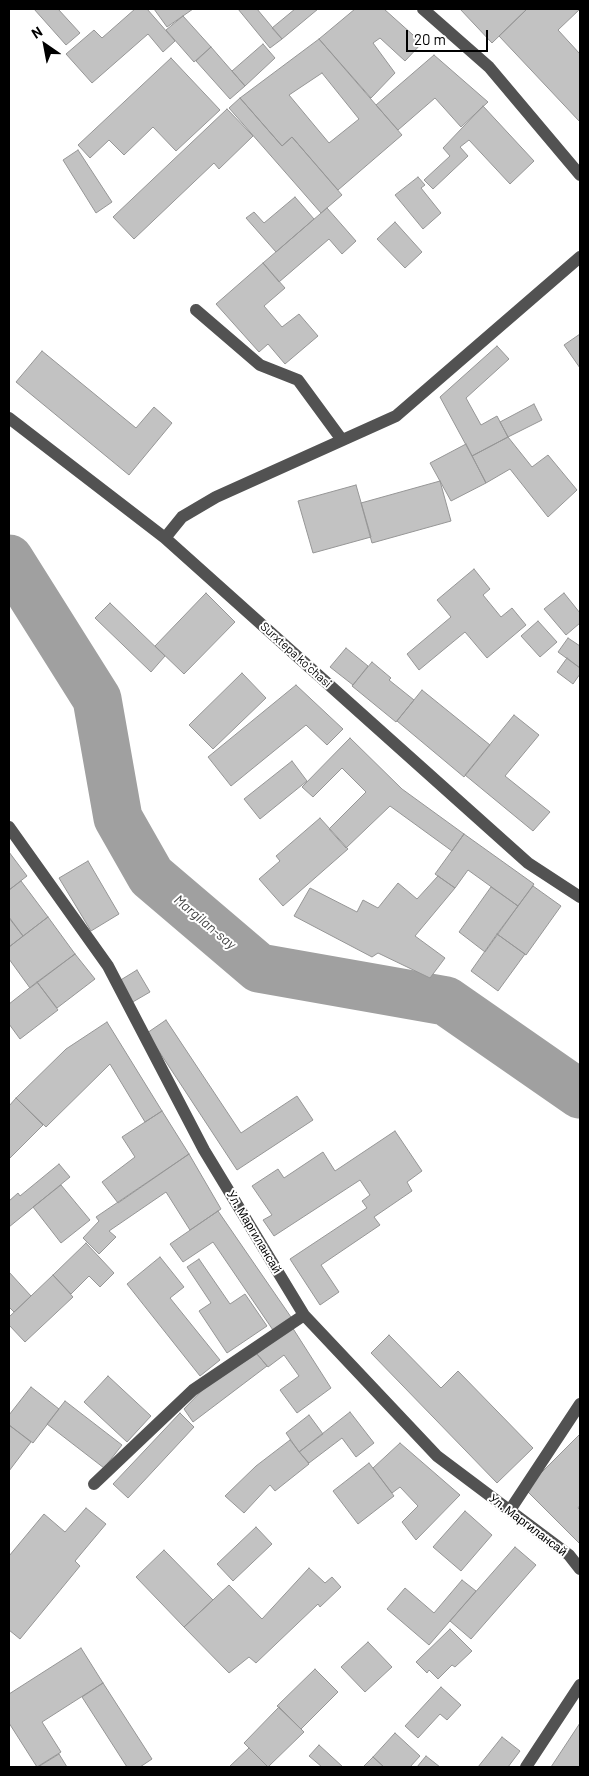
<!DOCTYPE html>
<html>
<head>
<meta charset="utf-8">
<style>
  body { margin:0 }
  #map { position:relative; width:589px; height:1776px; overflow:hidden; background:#fff; font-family:Barlow,sans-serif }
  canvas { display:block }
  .frame { position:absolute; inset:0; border:10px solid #000; pointer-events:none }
  .north { position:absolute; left:20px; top:20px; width:50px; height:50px; -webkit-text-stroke:4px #fff; paint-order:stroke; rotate:327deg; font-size:14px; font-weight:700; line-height:20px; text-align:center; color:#000 }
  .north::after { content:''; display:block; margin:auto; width:18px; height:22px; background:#000; clip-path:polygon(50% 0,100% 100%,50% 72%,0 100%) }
  .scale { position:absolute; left:406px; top:30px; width:82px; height:22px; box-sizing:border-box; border:2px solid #000; border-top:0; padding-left:6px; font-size:15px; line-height:18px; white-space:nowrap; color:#000; -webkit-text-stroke:4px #fff; paint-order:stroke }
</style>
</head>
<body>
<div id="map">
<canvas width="589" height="1776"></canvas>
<div class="frame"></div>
<div class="north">N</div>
<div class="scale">20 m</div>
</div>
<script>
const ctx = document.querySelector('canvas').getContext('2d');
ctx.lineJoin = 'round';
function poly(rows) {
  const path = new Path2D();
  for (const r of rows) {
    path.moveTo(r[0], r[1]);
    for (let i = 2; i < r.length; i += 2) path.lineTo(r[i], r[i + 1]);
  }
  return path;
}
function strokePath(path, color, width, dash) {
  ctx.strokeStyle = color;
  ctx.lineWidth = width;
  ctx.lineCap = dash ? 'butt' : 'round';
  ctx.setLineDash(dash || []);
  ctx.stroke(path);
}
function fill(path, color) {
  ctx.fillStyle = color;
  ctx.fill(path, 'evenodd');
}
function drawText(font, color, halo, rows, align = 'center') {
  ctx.font = font + ' Barlow,sans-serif';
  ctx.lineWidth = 4;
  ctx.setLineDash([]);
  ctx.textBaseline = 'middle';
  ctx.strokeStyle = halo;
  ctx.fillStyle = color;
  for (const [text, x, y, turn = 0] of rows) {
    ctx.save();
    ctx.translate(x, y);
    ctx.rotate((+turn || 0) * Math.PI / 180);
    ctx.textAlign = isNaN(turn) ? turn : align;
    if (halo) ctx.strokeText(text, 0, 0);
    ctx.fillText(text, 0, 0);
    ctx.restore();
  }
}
const river = poly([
  [9,559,97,699,118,818,151,876,259,968,446,1001,580,1094]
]);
const building = poly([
  [34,9,58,9,80,33,66,45,34,9],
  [135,9,147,9,175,41,163,52,148,34,92,83,66,54,94,30,102,38,135,9],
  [154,9,193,9,167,27,154,9],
  [238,9,257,9,282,39,270,48,238,9],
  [295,9,318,9,282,39,272,28,295,9],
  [355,9,384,9,422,43,405,61,380,38,373,43,395,73,371,98,319,39,355,9],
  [460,9,527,9,492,43,460,9],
  [527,9,580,9,558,30,580,54,580,122,499,36,527,9],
  [183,16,211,47,194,62,166,30,183,16],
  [319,39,402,135,338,190,292,137,282,146,240,98,319,39],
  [322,73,359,119,329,143,289,95,322,73],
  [263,44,275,58,245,86,232,71,263,44],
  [211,47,245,86,230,99,196,61,211,47],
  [434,55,488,102,461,127,435,98,398,130,376,105,434,55],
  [171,58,220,110,176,151,153,127,124,155,109,140,90,158,78,145,171,58],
  [240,98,282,146,292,137,342,195,321,213,229,108,240,98],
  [483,106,534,161,510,184,469,140,460,147,468,156,433,189,424,180,450,156,443,148,483,106],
  [227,109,253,136,219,169,214,163,134,239,113,217,227,109],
  [78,150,112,202,96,213,63,160,78,150],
  [418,177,425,185,421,188,441,213,423,229,395,195,418,177],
  [295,197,314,219,276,252,246,218,254,212,264,223,295,197],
  [327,208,356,241,342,254,329,239,279,282,263,263,327,208],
  [395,222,422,252,405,268,377,239,395,222],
  [263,263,285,288,264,306,282,327,299,314,318,336,285,364,268,344,259,352,216,304,263,263],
  [580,334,580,368,564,345,580,334],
  [497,346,509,359,466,398,481,425,497,416,508,437,472,456,440,397,497,346],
  [42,351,136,428,154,407,172,423,129,475,16,382,42,351],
  [534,404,542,420,508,437,500,422,534,404],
  [508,437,532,467,548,455,577,490,548,517,510,469,486,483,472,456,508,437],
  [466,444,486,483,451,501,430,463,466,444],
  [440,481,451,521,372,543,361,503,440,481],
  [356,485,371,537,313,553,298,501,356,485],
  [474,569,490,589,483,595,501,617,512,608,526,625,487,658,465,632,419,670,407,654,451,617,437,600,474,569],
  [206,593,235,622,184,674,155,646,206,593],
  [564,593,580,613,580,623,566,635,544,609,564,593],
  [110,603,165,656,151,672,95,618,110,603],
  [538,621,557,642,540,657,521,636,538,621],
  [568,638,580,646,580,668,558,652,568,638],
  [346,648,368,666,353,685,330,667,346,648],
  [567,658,580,668,580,674,573,684,557,672,567,658],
  [372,662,391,678,389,680,414,700,396,722,352,686,372,662],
  [242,673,266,698,213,749,189,725,242,673],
  [296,685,343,729,327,745,306,725,231,786,208,757,296,685],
  [422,690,490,745,464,777,397,721,422,690],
  [514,715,539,735,505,776,550,812,533,831,465,775,514,715],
  [350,738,402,789,464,834,452,851,390,806,346,848,329,829,366,792,342,768,313,797,302,787,350,738],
  [292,761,307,781,260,819,244,799,292,761],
  [320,818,348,849,283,906,259,879,280,861,276,856,320,818],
  [464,834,534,884,518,906,468,870,455,888,435,874,464,834],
  [9,852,27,876,9,890,9,852],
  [88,861,119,914,91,931,59,878,88,861],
  [438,876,455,888,415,936,445,958,430,978,378,953,372,957,294,916,310,888,357,912,363,900,378,908,398,883,417,899,438,876],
  [21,881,48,917,23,936,9,917,9,890,21,881],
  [533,886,561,906,526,955,497,934,533,886],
  [491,887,518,906,485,952,459,932,491,887],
  [48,917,75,954,30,988,9,959,9,947,48,917],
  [9,918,23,936,9,947,9,918],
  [497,934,525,954,498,991,471,971,497,934],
  [75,954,95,979,57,1008,37,982,75,954],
  [137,970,150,992,131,1003,119,981,137,970],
  [37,982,58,1010,20,1039,9,1024,9,1004,37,982],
  [166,1020,241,1133,297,1096,313,1120,237,1170,147,1033,166,1020],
  [107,1022,162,1111,145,1122,110,1064,46,1127,16,1098,66,1049,107,1022],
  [16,1098,43,1125,9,1159,9,1106,16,1098],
  [162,1111,189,1154,118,1203,102,1182,135,1157,122,1137,162,1111],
  [395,1131,422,1171,407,1182,412,1191,374,1217,380,1225,321,1265,339,1292,320,1305,290,1259,367,1208,362,1201,370,1195,360,1180,274,1236,263,1220,272,1215,252,1186,278,1169,284,1178,323,1152,335,1171,395,1131],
  [189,1154,221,1209,190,1230,166,1192,109,1231,116,1237,99,1254,83,1238,99,1221,96,1217,189,1154],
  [59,1164,70,1177,9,1227,9,1201,18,1193,20,1196,59,1164],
  [61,1185,90,1220,61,1243,33,1207,61,1185],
  [218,1211,293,1320,275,1333,213,1242,183,1262,170,1244,218,1211],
  [86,1243,114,1273,100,1287,89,1276,71,1294,53,1275,86,1243],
  [160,1257,184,1287,170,1298,220,1360,200,1376,127,1284,160,1257],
  [199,1259,230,1304,245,1294,267,1326,227,1353,199,1311,211,1303,187,1267,199,1259],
  [9,1272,31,1296,14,1312,9,1307,9,1272],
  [53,1275,73,1297,25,1342,9,1325,9,1317,53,1275],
  [292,1327,331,1388,297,1413,280,1390,299,1376,284,1355,268,1367,257,1354,292,1327],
  [389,1335,441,1388,458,1371,533,1448,497,1483,371,1353,389,1335],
  [257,1354,267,1366,193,1422,184,1409,209,1383,257,1354],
  [108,1376,151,1416,127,1442,84,1402,108,1376],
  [31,1387,59,1409,33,1443,9,1425,9,1415,31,1387],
  [65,1401,122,1445,104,1468,47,1424,65,1401],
  [350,1412,374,1443,356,1457,342,1438,309,1463,299,1452,350,1412],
  [180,1413,194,1427,128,1498,113,1484,180,1413],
  [309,1415,323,1434,299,1452,286,1433,309,1415],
  [9,1425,31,1442,9,1471,9,1425],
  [580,1434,580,1505,578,1508,580,1510,580,1544,525,1489,580,1434],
  [290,1440,309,1464,275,1491,270,1485,244,1513,225,1496,256,1466,290,1440],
  [400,1443,460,1495,416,1540,402,1522,418,1506,400,1487,392,1493,373,1468,400,1443],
  [369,1463,394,1496,358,1524,333,1491,369,1463],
  [86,1508,106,1524,75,1561,80,1566,20,1639,9,1630,9,1556,44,1514,65,1532,86,1508],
  [465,1511,492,1535,461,1571,433,1547,465,1511],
  [256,1527,272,1544,233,1581,217,1564,256,1527],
  [515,1547,536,1565,471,1639,450,1621,515,1547],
  [164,1550,213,1600,184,1627,136,1577,164,1550],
  [309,1568,325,1583,332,1577,341,1587,320,1607,318,1604,256,1663,249,1657,229,1673,184,1627,229,1585,262,1619,309,1568],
  [462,1580,476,1591,429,1645,387,1609,405,1588,434,1613,462,1580],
  [450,1629,472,1651,455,1667,452,1665,438,1679,429,1670,427,1673,416,1662,450,1629],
  [368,1642,392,1667,365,1692,341,1667,368,1642],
  [81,1648,103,1683,42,1722,61,1752,37,1767,9,1723,9,1694,81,1648],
  [315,1669,338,1692,301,1729,277,1706,315,1669],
  [103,1683,152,1759,140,1767,127,1767,82,1697,103,1683],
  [441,1687,461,1705,447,1720,440,1714,418,1738,405,1726,441,1687],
  [279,1707,304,1732,268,1767,244,1743,279,1707],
  [580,1723,580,1767,551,1767,580,1723],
  [395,1733,420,1756,410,1767,384,1767,373,1757,395,1733],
  [502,1737,520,1751,508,1767,478,1767,502,1737],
  [319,1745,343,1767,322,1767,309,1756,319,1745],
  [249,1748,268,1767,229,1767,249,1748],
  [59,1754,67,1767,38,1767,59,1754],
  [426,1756,440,1767,417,1767,426,1756],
  [373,1757,384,1767,363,1767,373,1757]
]);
const minor = poly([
  [423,9,489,67,580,175],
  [196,310,260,365,298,380,342,440],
  [9,418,165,538,528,863,580,897],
  [165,538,182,517,216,497,396,416,580,257],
  [9,827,108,966,204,1150,304,1315,437,1456,569,1555,580,1569],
  [94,1484,193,1390,304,1315],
  [510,1510,580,1404],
  [526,1767,580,1685]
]);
const streetNames = [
  ["Surxtepa koʻchasi",296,655,42],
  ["Ул. Маргилансай",254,1232,59],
  ["Ул. Маргилансай",528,1525,37]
];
const waterNames = [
  ["Margilan-say",205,922,40]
];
strokePath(river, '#a0a0a0', 49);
fill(building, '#c2c2c2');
strokePath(building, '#969696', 1);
strokePath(minor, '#525252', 12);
drawText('12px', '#000', '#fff', streetNames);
drawText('italic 14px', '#414141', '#fff', waterNames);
</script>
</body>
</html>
